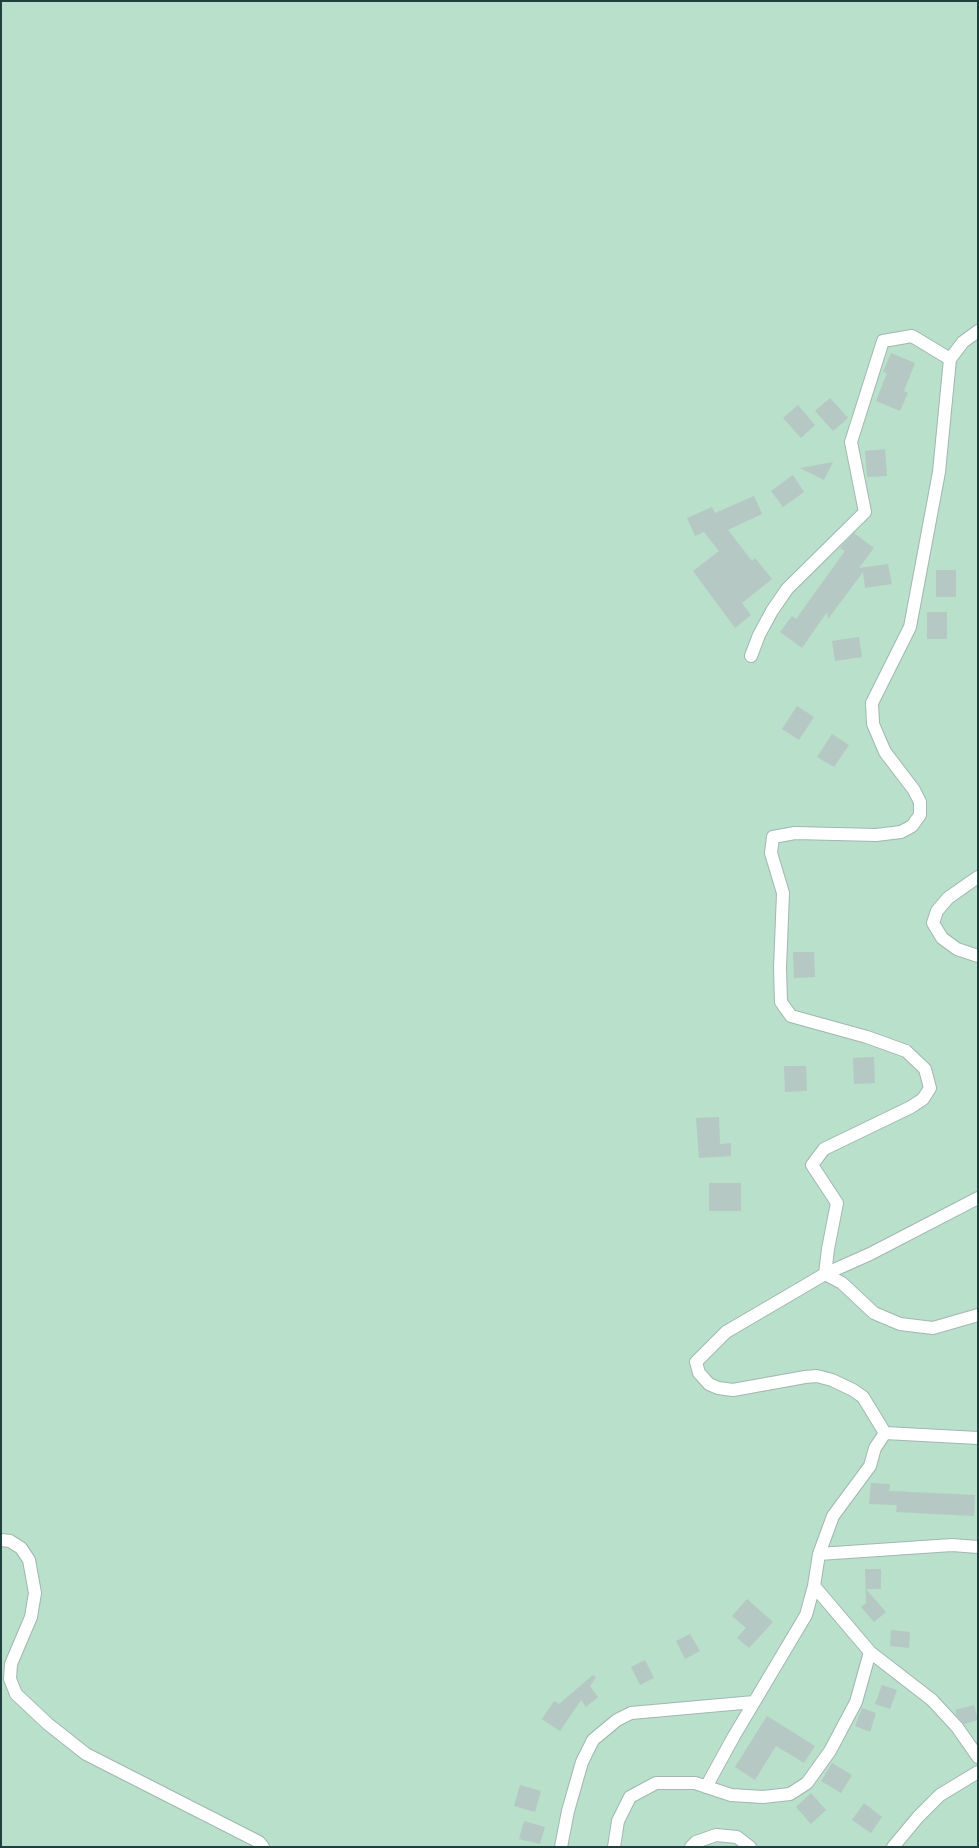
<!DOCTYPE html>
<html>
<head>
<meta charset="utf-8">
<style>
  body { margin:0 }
  #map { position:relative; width:979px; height:1848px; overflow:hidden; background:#e1edea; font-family:Overpass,sans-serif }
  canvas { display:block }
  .frame { position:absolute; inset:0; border:2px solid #1f403d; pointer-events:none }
</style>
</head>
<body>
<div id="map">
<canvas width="979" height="1848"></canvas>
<div class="frame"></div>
</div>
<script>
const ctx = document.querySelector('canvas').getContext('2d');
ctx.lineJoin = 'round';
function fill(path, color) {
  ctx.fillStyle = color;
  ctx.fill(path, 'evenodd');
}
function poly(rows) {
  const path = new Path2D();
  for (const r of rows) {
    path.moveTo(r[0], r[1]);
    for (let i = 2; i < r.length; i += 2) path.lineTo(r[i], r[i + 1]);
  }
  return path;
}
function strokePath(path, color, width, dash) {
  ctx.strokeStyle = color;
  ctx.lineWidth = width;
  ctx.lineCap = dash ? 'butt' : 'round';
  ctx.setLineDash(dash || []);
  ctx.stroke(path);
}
const green = poly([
  [1,1,978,1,978,1847,1,1847]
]);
const building = poly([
  [891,353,915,363,904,391,908,393,900,411,876,401,887,373,883,372],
  [830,398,848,418,833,431,815,411],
  [798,405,815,425,801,438,783,418],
  [885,449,887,476,867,477,865,451],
  [833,462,824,480,800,468],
  [793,475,804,492,783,507,771,491],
  [754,496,762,514,728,530,752,561,755,558,772,579,742,603,751,615,735,628,693,571,719,551,704,532,695,536,687,518,712,507,715,513],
  [854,533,874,548,859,568,888,564,892,584,865,588,863,572,828,619,827,612,802,648,780,632,792,616,796,619,845,551,840,548],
  [936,570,956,570,956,597,936,597],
  [927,612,947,612,947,639,927,639],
  [859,637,862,657,835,661,832,641],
  [797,706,814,717,799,740,782,729],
  [832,734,849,745,834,767,817,757],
  [793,952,814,952,815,977,794,978],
  [874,1057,875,1083,854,1084,853,1058],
  [784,1066,806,1066,807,1091,785,1092],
  [719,1117,720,1144,731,1143,731,1156,699,1158,696,1118],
  [709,1183,741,1183,741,1211,709,1211],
  [871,1483,890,1484,889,1491,975,1495,974,1516,896,1512,897,1505,869,1504],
  [865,1569,881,1569,881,1589,866,1589,886,1612,874,1622,861,1607,866,1603],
  [747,1599,773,1622,749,1648,737,1638,746,1628,732,1616],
  [891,1630,910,1632,909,1648,890,1646],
  [690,1634,700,1651,685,1659,676,1641],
  [645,1660,654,1678,640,1685,631,1667],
  [593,1675,596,1677,590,1686,598,1697,586,1707,581,1700,560,1731,542,1719,554,1701,559,1704],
  [882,1685,897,1690,890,1709,875,1704],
  [974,1705,978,1720,964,1724,957,1716,955,1710],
  [862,1708,876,1713,870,1732,855,1726],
  [767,1716,815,1746,804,1763,776,1746,755,1780,735,1767],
  [832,1763,852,1775,841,1793,821,1781],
  [520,1785,541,1791,535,1812,514,1806],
  [811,1793,826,1810,811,1824,796,1807],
  [864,1803,882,1817,871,1833,852,1820],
  [524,1821,545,1827,540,1844,519,1839]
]);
const minor = poly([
  [751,656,759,635,772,611,787,589,865,512,851,442,883,341,912,336,950,359],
  [978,877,948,898,937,911,933,923,942,938,957,949,978,956],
  [825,1274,828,1249,837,1203,812,1165,824,1149,911,1107,923,1099,930,1088,925,1069,906,1051,867,1037,791,1016,781,1002,780,968,783,893,771,853,773,837,795,833,876,835,901,832,912,826,920,815,920,802,914,790,885,752,873,724,872,703,910,627,939,472,950,359,963,342,978,331],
  [825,1274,842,1283,874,1313,900,1324,933,1328,978,1315],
  [885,1433,863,1397,853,1390,832,1380,817,1376,805,1377,733,1390,718,1388,709,1384,699,1373,696,1362,726,1332,825,1274,870,1254,978,1198],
  [885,1433,978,1438],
  [1,1540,10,1541,21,1548,29,1560,35,1593,31,1617,11,1664,10,1679,16,1694,48,1724,86,1754,259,1842,263,1847],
  [819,1554,952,1545,978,1547],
  [814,1586,870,1652,932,1700,957,1727,978,1757],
  [706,1787,734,1736,806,1615,814,1586,819,1554,833,1516,870,1466,875,1448,885,1433],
  [561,1847,568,1811,582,1762,593,1740,617,1720,631,1713,754,1702],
  [614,1847,618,1821,630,1797,656,1783,695,1783,731,1795,763,1797,790,1794,807,1783,830,1751,856,1702,870,1652],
  [691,1847,696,1842,716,1835,737,1837,750,1847],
  [893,1847,918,1817,940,1795,978,1772]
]);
fill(green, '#b8e0ca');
fill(building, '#b6c8c4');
strokePath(minor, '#a3b6b3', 14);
strokePath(minor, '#fff', 12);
</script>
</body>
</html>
